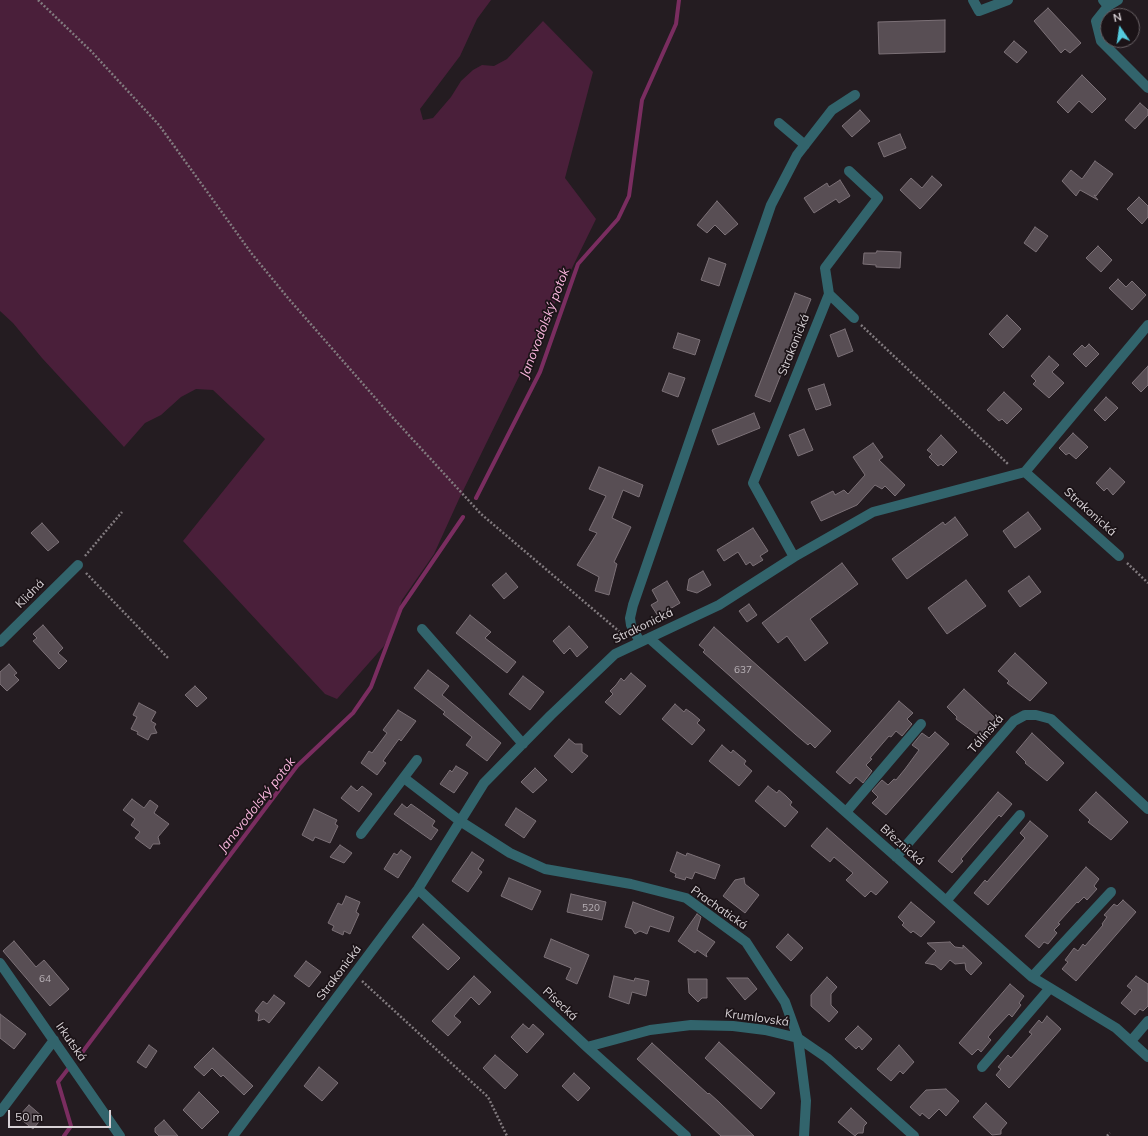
<!DOCTYPE html>
<html>
<head>
<meta charset="utf-8">
<style>
  body { margin:0 }
  #map { position:relative; width:1148px; height:1136px; overflow:hidden; background:#241c21; font-family:Mulish,sans-serif }
  canvas { display:block }
  .north { position:absolute; left:1100px; top:8px; width:40px; height:40px; box-sizing:border-box; background:#1b1317; border:1px solid #675f63; border-radius:50%; rotate:347deg; font-size:11px; font-weight:700; line-height:16px; text-align:center; color:#d8d2d6 }
  .north::after { content:''; display:block; margin:auto; width:14px; height:18px; background:#54cadd; clip-path:polygon(50% 0,100% 100%,50% 72%,0 100%) }
  .scale { position:absolute; left:8px; top:1110px; width:103px; height:18px; box-sizing:border-box; border:2px solid #d8d2d6; border-top:0; padding-left:5px; font-size:12px; line-height:14px; white-space:nowrap; color:#d8d2d6; -webkit-text-stroke:3px #1b1317; paint-order:stroke }
</style>
</head>
<body>
<div id="map">
<canvas width="1148" height="1136"></canvas>
<div class="north">N</div>
<div class="scale">50 m</div>
</div>
<script>
const ctx = document.querySelector('canvas').getContext('2d');
ctx.lineJoin = 'round';
function fill(path, color) {
  ctx.fillStyle = color;
  ctx.fill(path, 'evenodd');
}
function poly(rows) {
  const path = new Path2D();
  for (const r of rows) {
    path.moveTo(r[0], r[1]);
    for (let i = 2; i < r.length; i += 2) path.lineTo(r[i], r[i + 1]);
  }
  return path;
}
function strokePath(path, color, width, dash) {
  ctx.strokeStyle = color;
  ctx.lineWidth = width;
  ctx.lineCap = dash ? 'butt' : 'round';
  ctx.setLineDash(dash || []);
  ctx.stroke(path);
}
function drawText(font, color, halo, rows, align = 'center') {
  ctx.font = font + ' Mulish,sans-serif';
  ctx.lineWidth = 3.5;
  ctx.setLineDash([]);
  ctx.textBaseline = 'middle';
  ctx.strokeStyle = halo;
  ctx.fillStyle = color;
  for (const [text, x, y, turn = 0] of rows) {
    ctx.save();
    ctx.translate(x, y);
    ctx.rotate((+turn || 0) * Math.PI / 180);
    ctx.textAlign = isNaN(turn) ? turn : align;
    if (halo) ctx.strokeText(text, 0, 0);
    ctx.fillText(text, 0, 0);
    ctx.restore();
  }
}
const green = poly([
  [0,0,491,0,477,19,460,56,420,109,423,120,433,118,451,97,461,81,473,70,482,65,494,66,507,59,543,21,593,72,565,178,596,219,459,499,434,554,402,600,392,630,384,646,337,699,325,694,183,541,265,439,213,390,196,389,181,397,161,415,145,423,124,447,42,358,13,323,0,311]
]);
const stream = poly([
  [476,498,540,372,578,264,618,219,629,196,642,100,676,24,679,0],
  [78,1058,297,766,353,713,371,687,401,608,463,517],
  [64,1136,71,1126,58,1082,68,1069]
]);
const building = poly([
  [1048,8,1081,43,1070,53,1065,49,1061,53,1034,21,1048,8],
  [945,20,945,52,879,54,878,22,945,20],
  [1014,41,1027,52,1017,63,1004,52,1014,41],
  [1082,75,1106,99,1092,113,1079,101,1068,113,1057,102,1082,75],
  [1140,103,1148,110,1148,115,1135,129,1125,120,1140,103],
  [860,110,870,121,852,137,842,126,860,110],
  [900,134,906,148,884,157,878,143,900,134],
  [1095,161,1113,174,1096,196,1094,195,1098,200,1080,190,1076,196,1062,181,1071,170,1082,179,1095,161],
  [932,176,942,185,920,209,900,190,911,178,922,188,932,176],
  [840,180,850,196,839,203,836,199,814,213,804,198,827,183,829,187,840,180],
  [1139,197,1148,206,1148,217,1142,224,1127,209,1139,197],
  [717,201,738,224,725,235,715,225,707,233,697,225,717,201],
  [1035,227,1048,236,1036,252,1024,243,1035,227],
  [1098,246,1112,260,1101,272,1086,258,1098,246],
  [877,251,901,252,900,268,876,267,876,265,863,264,864,253,876,253,877,251],
  [709,258,726,264,719,286,701,280,709,258],
  [1118,279,1126,287,1132,281,1146,295,1132,310,1109,288,1118,279],
  [795,293,811,299,797,334,799,335,786,368,784,367,770,402,755,396,795,293],
  [1007,315,1021,329,1003,348,989,334,1007,315],
  [845,329,853,351,838,357,830,335,845,329],
  [678,333,700,340,695,355,673,348,678,333],
  [1089,344,1099,354,1086,367,1073,354,1082,345,1085,348,1089,344],
  [1049,356,1059,365,1052,372,1064,383,1049,398,1033,384,1036,381,1031,376,1049,356],
  [1148,366,1148,385,1141,392,1132,383,1148,366],
  [669,373,685,378,678,397,662,391,669,373],
  [824,384,831,405,816,410,808,389,824,384],
  [1004,392,1022,409,1007,424,1002,419,999,421,987,410,1004,392],
  [1106,397,1118,408,1105,421,1094,410,1106,397],
  [754,413,760,428,718,445,712,430,754,413],
  [804,429,813,450,798,456,789,435,804,429],
  [1073,433,1088,447,1076,459,1069,453,1066,455,1059,448,1073,433],
  [941,435,957,452,943,466,941,464,938,466,929,457,932,454,927,450,941,435],
  [873,443,883,457,879,460,905,485,895,496,885,486,882,489,875,485,857,505,821,521,811,502,833,491,835,495,844,490,848,494,865,475,853,457,873,443],
  [599,467,643,485,639,497,623,490,612,518,631,527,614,562,617,564,609,595,595,591,599,577,577,565,597,533,589,530,606,496,589,489,599,467],
  [1110,468,1125,482,1113,495,1107,488,1104,491,1096,483,1110,468],
  [1028,512,1041,529,1015,548,1003,531,1028,512],
  [955,517,968,535,907,579,892,559,943,522,945,525,955,517],
  [42,523,59,542,48,551,31,533,42,523],
  [753,528,768,551,760,556,763,560,753,566,750,562,746,565,738,552,724,561,717,550,753,528],
  [842,563,858,584,810,619,828,643,805,661,787,636,778,643,762,623,842,563],
  [703,571,711,585,697,593,687,590,689,579,703,571],
  [506,573,518,587,504,599,492,585,506,573],
  [1029,576,1041,592,1020,607,1008,591,1029,576],
  [966,580,986,606,947,634,928,608,966,580],
  [667,581,680,603,658,616,651,605,658,601,652,590,667,581],
  [749,604,757,615,747,622,739,611,749,604],
  [470,615,491,632,485,638,516,662,507,673,456,633,470,615],
  [43,625,63,648,58,653,67,661,59,669,33,641,37,638,33,634,43,625],
  [569,626,588,647,577,657,570,648,564,654,553,641,569,626],
  [714,627,831,731,815,748,810,743,808,745,795,734,703,652,705,650,699,645,714,627],
  [1015,653,1047,683,1030,701,1007,683,1009,681,998,671,1015,653],
  [9,664,17,673,14,675,19,680,7,691,0,684,0,672,9,664],
  [428,670,449,686,442,695,501,743,487,761,466,745,472,737,443,714,445,712,414,688,428,670],
  [631,673,646,686,620,715,605,702,613,694,610,691,616,685,621,678,624,681,631,673],
  [523,676,544,692,530,710,509,694,523,676],
  [195,686,207,698,197,707,185,695,195,686],
  [964,689,995,718,979,736,956,719,957,717,947,707,964,689],
  [899,701,913,713,907,719,912,724,902,736,896,731,891,737,889,736,870,758,872,759,866,765,872,771,863,783,856,777,850,784,836,772,899,701],
  [139,703,156,712,151,721,156,724,154,727,157,733,151,734,148,740,137,734,138,732,131,729,137,717,133,715,139,703],
  [675,704,684,712,686,709,693,714,700,720,697,723,705,730,692,745,662,719,675,704],
  [398,710,416,721,401,741,399,739,383,761,386,763,377,775,361,763,369,751,372,753,387,733,383,730,398,710],
  [935,732,949,744,886,815,872,803,878,797,872,791,882,780,888,785,894,779,896,780,905,769,919,750,912,745,922,733,929,738,935,732],
  [1032,733,1064,763,1047,781,1025,763,1026,762,1016,752,1032,733],
  [569,739,575,744,582,744,582,752,588,756,572,773,554,756,569,739],
  [722,745,731,753,733,750,746,761,744,764,752,771,739,786,709,761,722,745],
  [456,766,468,773,454,793,440,784,450,770,452,772,456,766],
  [535,768,547,780,533,793,521,782,535,768],
  [351,786,357,791,362,786,372,794,359,812,341,798,351,786],
  [768,786,777,793,779,790,786,796,792,802,790,805,798,812,785,827,755,801,768,786],
  [998,792,1012,804,1001,817,999,815,961,859,963,861,952,873,938,861,998,792],
  [1096,792,1128,822,1111,840,1088,822,1090,820,1079,810,1096,792],
  [132,799,144,808,150,800,158,806,154,813,169,824,158,837,160,844,153,844,150,849,135,838,140,832,131,825,135,819,123,810,132,799],
  [402,804,407,808,411,804,435,821,432,826,438,830,431,840,394,814,402,804],
  [516,808,536,821,524,838,505,825,516,808],
  [314,809,337,820,335,824,338,826,330,843,315,837,313,841,302,835,314,809],
  [1030,821,1048,836,988,905,974,893,985,880,987,882,1025,838,1020,833,1030,821],
  [827,828,888,882,876,895,871,891,865,897,846,880,853,873,834,857,830,862,811,846,827,828],
  [340,845,352,853,344,863,330,857,340,845],
  [401,850,411,857,398,878,384,869,394,853,397,855,401,850],
  [472,852,484,860,478,869,482,872,468,892,452,881,472,852],
  [677,852,686,856,687,853,720,865,715,879,695,872,692,879,686,877,685,880,675,877,676,874,670,871,677,852],
  [1086,867,1099,879,1094,886,1097,889,1087,900,1084,897,1078,903,1077,902,1058,923,1060,924,1054,930,1057,933,1048,944,1044,942,1039,948,1025,936,1086,867],
  [509,878,541,891,532,910,501,896,509,878],
  [744,878,745,884,759,895,745,913,723,896,735,880,744,878],
  [571,894,606,902,602,920,567,912,571,894],
  [346,896,360,902,356,912,359,914,350,934,344,931,343,935,332,930,334,926,328,923,338,903,342,905,346,896],
  [1123,900,1136,912,1076,981,1062,969,1068,962,1065,960,1074,948,1078,951,1083,944,1085,946,1103,925,1102,924,1107,917,1104,915,1114,904,1117,906,1123,900],
  [633,902,674,917,669,932,650,926,647,934,640,931,635,934,632,929,625,927,633,902],
  [911,902,935,922,921,937,913,931,911,933,902,925,904,923,898,917,911,902],
  [697,914,701,917,697,930,715,942,706,954,707,957,697,950,695,953,678,941,697,914],
  [423,924,460,958,448,970,412,937,423,924],
  [788,934,803,948,791,961,776,947,788,934],
  [551,939,589,955,577,984,566,979,571,968,544,957,551,939],
  [14,941,36,967,44,960,69,989,50,1006,3,951,14,941],
  [950,942,955,947,963,948,963,945,982,963,971,975,966,970,965,963,955,964,950,960,941,970,935,965,925,963,936,951,927,943,950,942],
  [306,961,321,972,309,987,294,976,306,961],
  [474,976,491,992,479,1005,471,997,454,1016,461,1022,448,1036,432,1021,474,976],
  [614,976,634,981,635,978,649,981,646,996,632,992,629,1004,609,997,614,976],
  [1136,976,1148,984,1148,1006,1143,1011,1140,1009,1135,1015,1121,1003,1132,990,1127,986,1136,976],
  [827,977,837,987,831,994,831,1005,838,1012,829,1022,811,1006,811,995,827,977],
  [727,978,748,978,757,989,745,1000,727,978],
  [688,979,707,979,707,998,702,998,698,1002,689,993,688,979],
  [1010,984,1024,996,1019,1003,1021,1005,1012,1017,1009,1014,993,1031,988,1037,991,1040,981,1052,978,1049,972,1055,959,1043,1010,984],
  [274,995,285,1003,269,1023,264,1019,258,1021,259,1014,255,1011,263,1001,267,1004,274,995],
  [0,1014,26,1034,14,1049,0,1038,0,1014],
  [1047,1016,1061,1029,1009,1088,996,1075,1001,1069,998,1067,1008,1055,1011,1058,1023,1044,1032,1034,1029,1032,1039,1020,1042,1023,1047,1016],
  [523,1024,529,1029,533,1024,544,1034,527,1053,511,1037,523,1024],
  [858,1026,872,1039,862,1050,859,1046,856,1049,845,1039,858,1026],
  [719,1042,775,1093,761,1109,705,1058,719,1042],
  [652,1043,708,1094,709,1093,719,1102,754,1136,721,1136,637,1059,652,1043],
  [149,1045,157,1051,146,1068,137,1062,149,1045],
  [899,1045,914,1062,903,1074,900,1071,891,1081,877,1069,899,1045],
  [213,1048,253,1086,244,1095,223,1075,221,1077,212,1068,204,1076,194,1067,213,1048],
  [495,1055,518,1075,505,1089,483,1068,495,1055],
  [319,1067,338,1083,322,1101,304,1086,319,1067],
  [574,1073,590,1088,578,1101,562,1086,574,1073],
  [946,1089,959,1101,946,1116,939,1109,929,1119,922,1113,920,1116,910,1107,926,1090,946,1089],
  [199,1092,219,1112,202,1129,183,1110,199,1092],
  [986,1103,1007,1123,1001,1130,1001,1134,992,1135,973,1117,986,1103],
  [29,1105,43,1117,33,1129,18,1117,29,1105],
  [851,1108,867,1123,864,1126,863,1133,858,1133,855,1136,838,1122,851,1108],
  [164,1120,178,1136,159,1136,155,1132,155,1128,164,1120]
]);
const path = poly([
  [38,0,91,51,159,125,252,254,288,298,384,408,481,514,621,633],
  [861,325,1008,464],
  [85,556,122,512],
  [1127,563,1148,583],
  [86,573,168,658],
  [362,981,488,1097,507,1136],
  [1107,1136,1110,1133]
]);
const minor = poly([
  [973,0,979,11,1008,0],
  [1103,0,1108,6,1096,21,1101,41,1148,88],
  [1108,6,1118,0],
  [779,123,805,145],
  [829,294,854,318],
  [1025,472,1119,556],
  [794,557,753,483,829,294,825,268,878,198,849,171],
  [422,629,523,744],
  [649,638,1032,977,1116,1028,1148,1057],
  [0,642,78,565],
  [640,642,631,625,630,618,633,605,771,205,797,155,832,110,855,95],
  [404,778,460,821,510,853,545,869,631,884,686,898,746,942,785,1002,798,1038,806,1101,804,1136],
  [846,812,921,724],
  [361,834,417,760],
  [896,857,1014,721,1025,715,1036,715,1051,719,1148,809],
  [418,889,587,1047,686,1136],
  [946,901,1020,815],
  [0,963,120,1136],
  [1032,977,1111,892],
  [1131,1041,1148,1021],
  [587,1047,650,1030,691,1025,733,1026,765,1030,798,1038,827,1058,914,1136],
  [982,1067,1050,988],
  [0,1112,54,1040],
  [233,1136,418,889,484,783,551,715,615,654,719,605,794,557,873,512,1025,472,1148,325]
]);
const numberNames = [
  ["637",743,670],
  ["520",591,908],
  ["64",45,979]
];
const streetNames = [
  ["Strakonická",794,345,-68],
  ["Strakonická",1090,512,42],
  ["Klidná",30,594,-45],
  ["Strakonická",643,626,-26],
  ["Tálínská",986,734,-49],
  ["Březnická",902,845,42],
  ["Prachatická",719,908,35],
  ["Strakonická",339,973,-53],
  ["Písecká",560,1004,43],
  ["Krumlovská",757,1018,8],
  ["Irkutská",71,1042,55]
];
const waterNames = [
  ["Janovodolský potok",545,323,-69],
  ["Janovodolský potok",257,805,-52]
];
fill(green, '#4a1f3a');
strokePath(stream, '#7a2d60', 4);
fill(building, '#584e54');
strokePath(building, '#7c7177', 1);
strokePath(path, '#827b7f', 2.5, [2, 2]);
strokePath(minor, '#32646c', 10);
drawText('10px', '#b8b1b6', null, numberNames);
drawText('12px', '#d8d2d6', '#1b1317', streetNames);
drawText('italic 13px', '#f8b5dc', '#1b1317', waterNames);
</script>
</body>
</html>
